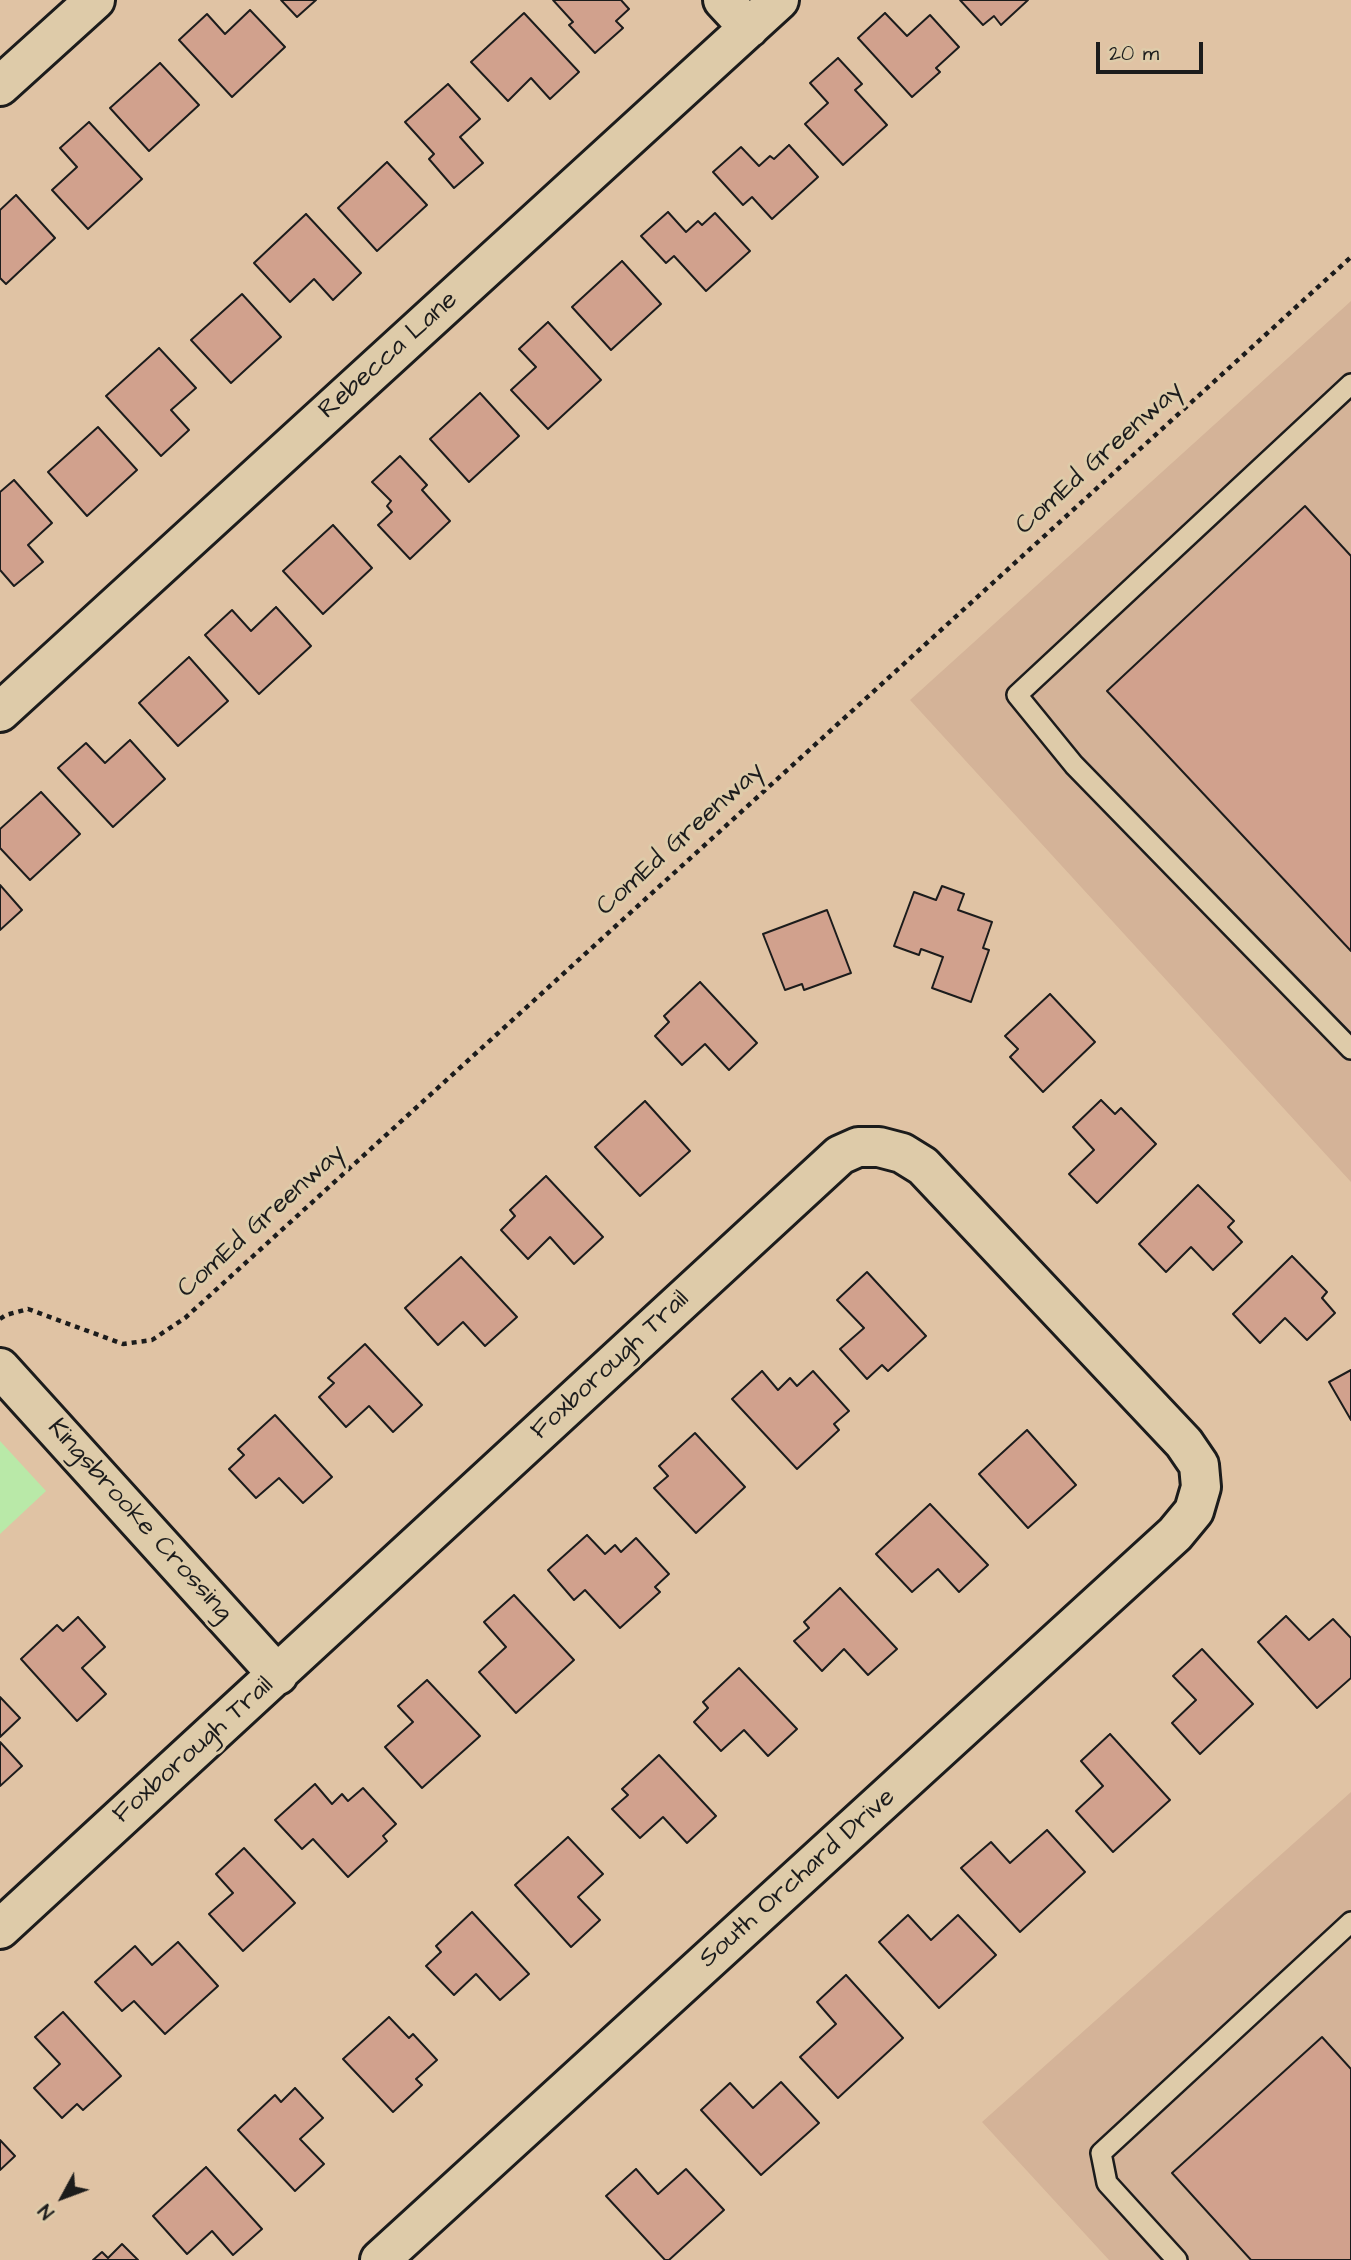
<!DOCTYPE html>
<html>
<head>
<meta charset="utf-8">
<style>
  body { margin:0 }
  #map { position:relative; width:1351px; height:2260px; overflow:hidden; background:#e0c3a4; font-family:"Architects Daughter",sans-serif }
  canvas { display:block }
  .north { position:absolute; left:28px; top:2162px; width:70px; height:70px; -webkit-text-stroke:5px #decba9; paint-order:stroke; rotate:229deg; font-size:19px; font-weight:700; line-height:28px; text-align:center; color:#1c1c1c }
  .north::after { content:''; display:block; margin:auto; width:24px; height:32px; background:#1c1c1c; clip-path:polygon(50% 0,100% 100%,50% 72%,0 100%) }
  .scale { position:absolute; left:1096px; top:42px; width:107px; height:32px; box-sizing:border-box; border:4px solid #1c1c1c; border-top:0; padding-left:9px; font-size:21px; line-height:24px; white-space:nowrap; color:#1c1c1c; -webkit-text-stroke:5px #decba9; paint-order:stroke }
</style>
</head>
<body>
<div id="map">
<canvas width="1351" height="2260"></canvas>
<div class="north">N</div>
<div class="scale">20 m</div>
</div>
<script>
const ctx = document.querySelector('canvas').getContext('2d');
ctx.lineJoin = 'round';
function fill(path, color) {
  ctx.fillStyle = color;
  ctx.fill(path, 'evenodd');
}
function poly(rows) {
  const path = new Path2D();
  for (const r of rows) {
    path.moveTo(r[0], r[1]);
    for (let i = 2; i < r.length; i += 2) path.lineTo(r[i], r[i + 1]);
  }
  return path;
}
function strokePath(path, color, width, dash) {
  ctx.strokeStyle = color;
  ctx.lineWidth = width;
  ctx.lineCap = dash ? 'butt' : 'round';
  ctx.setLineDash(dash || []);
  ctx.stroke(path);
}
function drawText(font, color, halo, rows, align = 'center') {
  ctx.font = font + ' "Architects Daughter",sans-serif';
  ctx.lineWidth = 6;
  ctx.setLineDash([]);
  ctx.textBaseline = 'middle';
  ctx.strokeStyle = halo;
  ctx.fillStyle = color;
  for (const [text, x, y, turn = 0] of rows) {
    ctx.save();
    ctx.translate(x, y);
    ctx.rotate((+turn || 0) * Math.PI / 180);
    ctx.textAlign = isNaN(turn) ? turn : align;
    if (halo) ctx.strokeText(text, 0, 0);
    ctx.fillText(text, 0, 0);
    ctx.restore();
  }
}
const built = poly([
  [1351,301,1351,1182,910,700],
  [1351,1792,1351,2260,1109,2260,982,2122]
]);
const green = poly([
  [0,1441,46,1491,0,1534]
]);
const building = poly([
  [281,0,316,0,297,17,281,0],
  [553,0,621,0,629,9,616,21,623,28,595,53,569,25,573,22,553,0],
  [960,0,1028,0,1001,25,994,16,983,25,960,0],
  [250,10,285,47,232,97,179,40,207,14,225,34,250,10],
  [524,13,579,72,550,99,531,78,508,101,471,62,524,13],
  [885,13,907,36,930,15,959,47,936,68,940,72,912,97,858,38,885,13],
  [838,58,862,84,855,90,887,125,843,165,805,124,828,103,810,83,838,58],
  [160,63,199,105,149,151,110,108,160,63],
  [448,84,480,119,460,137,483,163,454,188,429,159,434,154,405,122,448,84],
  [89,122,142,179,88,229,52,190,77,167,60,148,89,122],
  [789,145,818,177,772,219,752,197,743,205,713,172,741,147,759,166,770,156,774,159,789,145],
  [387,162,427,205,377,251,338,208,387,162],
  [16,195,55,238,6,284,0,278,0,210,16,195],
  [668,212,686,232,698,221,702,225,715,213,750,251,706,291,674,256,666,263,641,236,668,212],
  [306,214,361,273,333,300,314,279,290,302,254,263,306,214],
  [622,261,661,304,611,350,572,307,622,261],
  [242,294,281,337,231,383,191,340,242,294],
  [548,322,601,380,548,429,511,390,536,367,519,349,548,322],
  [159,348,196,388,171,410,189,430,161,456,106,396,159,348],
  [480,393,519,436,469,482,430,439,480,393],
  [98,427,137,470,87,516,48,472,98,427],
  [400,456,427,485,422,490,450,521,410,559,378,525,392,512,387,506,391,501,372,482,400,456],
  [14,480,52,523,28,545,43,562,14,586,0,570,0,492,14,480],
  [1305,506,1351,556,1351,951,1107,691,1305,506],
  [333,525,372,568,323,614,283,571,333,525],
  [276,607,311,646,259,694,205,635,232,610,251,631,276,607],
  [189,657,228,701,178,746,139,703,189,657],
  [130,740,165,779,113,827,58,768,86,743,105,763,130,740],
  [41,792,80,834,30,880,0,848,0,829,41,792],
  [0,885,22,910,0,930,0,885],
  [942,886,964,894,958,910,992,922,983,948,989,950,971,1002,932,988,943,957,921,949,919,955,894,946,914,892,936,900,942,886],
  [827,910,851,973,804,990,802,984,785,990,763,934,827,910],
  [700,982,757,1043,729,1070,705,1044,682,1065,655,1036,669,1022,664,1016,700,982],
  [1050,994,1095,1042,1043,1092,1010,1057,1018,1049,1005,1036,1050,994],
  [1101,1100,1115,1114,1121,1108,1156,1144,1097,1203,1069,1174,1094,1150,1073,1127,1101,1100],
  [645,1101,690,1151,640,1196,595,1147,645,1101],
  [546,1176,603,1237,574,1264,550,1237,528,1259,501,1230,515,1216,510,1210,546,1176],
  [1198,1185,1234,1221,1228,1227,1242,1242,1213,1270,1191,1247,1166,1272,1139,1244,1198,1185],
  [1292,1256,1327,1292,1322,1298,1335,1313,1307,1340,1285,1318,1260,1343,1233,1314,1292,1256],
  [461,1257,517,1317,485,1346,463,1322,438,1345,405,1308,461,1257],
  [867,1272,926,1336,888,1371,882,1365,867,1379,840,1349,864,1328,837,1300,867,1272],
  [365,1344,422,1405,393,1432,369,1406,346,1427,319,1397,334,1383,328,1378,365,1344],
  [1351,1370,1351,1420,1329,1382,1351,1370],
  [762,1371,778,1390,790,1378,797,1386,813,1371,849,1411,834,1424,839,1430,797,1469,732,1399,762,1371],
  [275,1415,332,1477,303,1503,279,1478,256,1498,229,1469,244,1455,238,1449,275,1415],
  [1027,1430,1076,1485,1028,1528,979,1474,1027,1430],
  [695,1433,745,1487,696,1533,654,1488,668,1476,659,1466,695,1433],
  [930,1504,988,1565,959,1592,938,1569,912,1592,876,1554,930,1504],
  [587,1535,605,1554,615,1545,621,1552,636,1538,669,1574,655,1587,660,1592,620,1628,585,1590,574,1600,548,1570,587,1535],
  [840,1588,897,1649,868,1675,844,1649,822,1671,794,1641,809,1628,804,1622,840,1588],
  [514,1595,574,1660,516,1713,479,1672,506,1647,484,1622,514,1595],
  [1286,1616,1309,1640,1333,1619,1351,1638,1351,1678,1317,1708,1258,1642,1286,1616],
  [78,1617,105,1647,82,1668,106,1694,77,1721,21,1659,57,1625,63,1631,78,1617],
  [1202,1649,1253,1704,1200,1754,1172,1723,1196,1700,1173,1676,1202,1649],
  [739,1668,797,1729,768,1756,744,1730,721,1751,694,1722,708,1708,703,1702,739,1668],
  [427,1680,480,1736,422,1788,385,1747,413,1722,398,1706,427,1680],
  [0,1697,20,1718,0,1737,0,1697],
  [1110,1734,1170,1800,1113,1852,1076,1811,1103,1786,1081,1761,1110,1734],
  [0,1742,22,1766,0,1786,0,1742],
  [659,1755,716,1816,687,1843,663,1817,640,1838,612,1809,628,1795,622,1789,659,1755],
  [315,1784,332,1804,342,1794,348,1801,363,1788,396,1824,383,1836,387,1841,348,1877,313,1839,302,1849,275,1820,315,1784],
  [1047,1830,1085,1872,1020,1932,961,1868,991,1842,1010,1863,1047,1830],
  [568,1837,603,1874,578,1897,600,1920,571,1947,515,1885,568,1837],
  [244,1848,295,1903,243,1951,209,1914,233,1893,216,1874,244,1848],
  [472,1912,529,1974,500,2000,476,1974,454,1995,426,1966,441,1952,436,1946,472,1912],
  [908,1915,931,1940,958,1915,996,1955,939,2008,879,1942,908,1915],
  [178,1942,218,1986,165,2034,134,2001,122,2011,95,1982,135,1946,152,1965,178,1942],
  [846,1975,903,2038,838,2098,800,2057,836,2024,817,2002,846,1975],
  [63,2012,121,2076,83,2110,77,2104,62,2118,34,2088,60,2064,35,2037,63,2012],
  [389,2017,409,2038,413,2034,437,2060,416,2079,422,2085,393,2112,343,2059,389,2017],
  [1322,2037,1351,2069,1351,2260,1251,2260,1172,2173,1322,2037],
  [781,2082,819,2123,761,2175,701,2110,730,2083,753,2108,781,2082],
  [295,2088,323,2118,300,2139,324,2164,295,2191,238,2130,275,2095,281,2102,295,2088],
  [0,2140,15,2156,0,2170,0,2140],
  [206,2167,262,2229,233,2255,212,2231,187,2254,153,2216,206,2167],
  [636,2169,658,2194,686,2169,724,2210,669,2260,665,2260,606,2196,636,2169],
  [122,2244,138,2260,93,2260,102,2252,108,2258,122,2244]
]);
const path = poly([
  [0,1319,6,1315,28,1309,123,1344,152,1340,185,1318,1351,257]
]);
const lane = poly([
  [1351,384,1017,695,1074,765,1351,1049],
  [1177,2260,1107,2183,1101,2153,1351,1922]
]);
const street = poly([
  [723,0,749,28],
  [0,86,95,0],
  [0,712,779,0],
  [0,1368,278,1675],
  [0,1929,840,1155,858,1147,879,1147,902,1153,923,1166,1184,1443,1199,1465,1201,1487,1194,1511,1175,1534,380,2260]
]);
const streetNames = [
  ["Rebecca Lane",389,356,-42],
  ["ComEd Greenway",1100,459,-42],
  ["ComEd Greenway",681,840,-42],
  ["ComEd Greenway",262,1222,-42],
  ["Foxborough Trail",611,1366,-43],
  ["Kingsbrooke Crossing",139,1521,48],
  ["Foxborough Trail",194,1751,-42],
  ["South Orchard Drive",798,1879,-42]
];
fill(built, '#d4b398');
fill(green, '#b9e9a8');
fill(building, '#d1a18d');
strokePath(building, '#1c1c1c', 2);
strokePath(lane, '#1c1c1c', 24);
strokePath(street, '#1c1c1c', 44);
strokePath(path, '#1c1c1c', 4.5, [5, 5]);
strokePath(lane, '#decba9', 19);
strokePath(street, '#decba9', 38);
drawText('26px', '#1c1c1c', '#decba9', streetNames);
</script>
</body>
</html>
